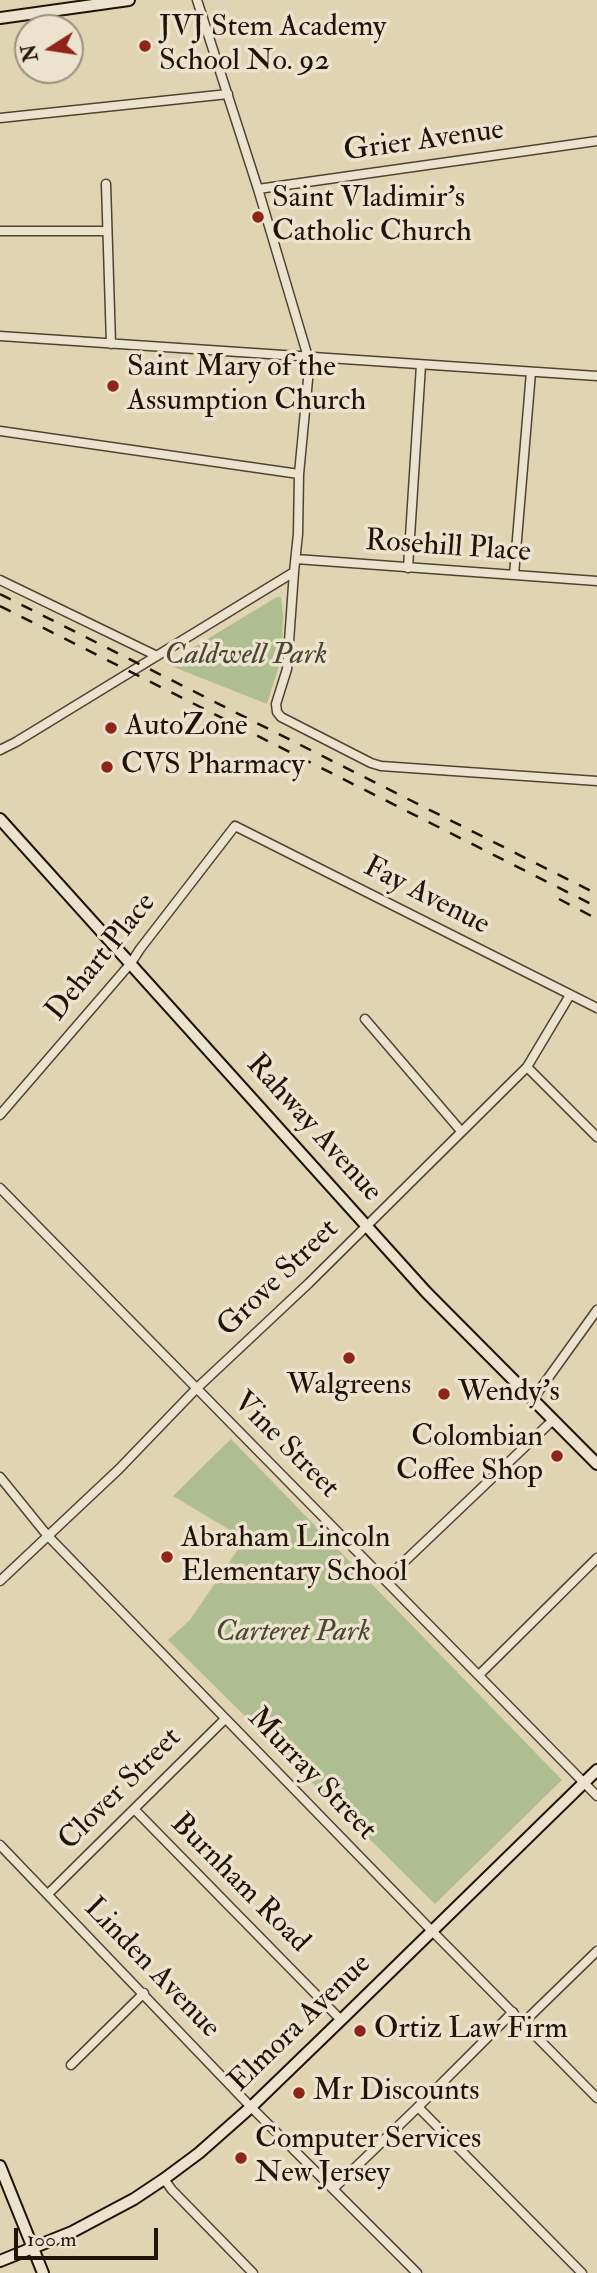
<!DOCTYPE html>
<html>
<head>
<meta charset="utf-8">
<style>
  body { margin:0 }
  #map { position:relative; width:597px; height:2273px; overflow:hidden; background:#e1d4b3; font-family:"IM FELL Double Pica",serif }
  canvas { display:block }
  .north { position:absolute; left:14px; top:14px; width:70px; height:70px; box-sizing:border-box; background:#ece3ce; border:2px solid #9a907f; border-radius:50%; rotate:258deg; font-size:19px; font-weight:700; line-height:28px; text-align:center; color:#201308 }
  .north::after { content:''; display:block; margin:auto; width:24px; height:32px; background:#8f2418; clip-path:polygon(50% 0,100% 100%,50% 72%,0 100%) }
  .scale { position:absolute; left:14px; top:2228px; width:144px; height:32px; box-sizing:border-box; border:4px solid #201308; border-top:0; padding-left:9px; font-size:21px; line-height:24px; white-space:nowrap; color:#201308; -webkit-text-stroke:5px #ece3ce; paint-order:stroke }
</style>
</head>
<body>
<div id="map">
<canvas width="597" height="2273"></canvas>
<div class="north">N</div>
<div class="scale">100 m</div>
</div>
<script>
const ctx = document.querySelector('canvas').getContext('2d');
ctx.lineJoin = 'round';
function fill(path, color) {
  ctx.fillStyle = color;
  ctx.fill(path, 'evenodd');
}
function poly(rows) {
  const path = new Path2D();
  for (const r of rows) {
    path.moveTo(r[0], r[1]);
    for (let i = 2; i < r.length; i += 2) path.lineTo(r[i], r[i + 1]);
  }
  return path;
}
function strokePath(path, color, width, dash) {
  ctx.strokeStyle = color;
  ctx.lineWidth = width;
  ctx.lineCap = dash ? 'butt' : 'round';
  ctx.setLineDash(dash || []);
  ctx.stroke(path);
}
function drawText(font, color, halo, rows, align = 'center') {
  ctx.font = font + ' "IM FELL Double Pica",serif';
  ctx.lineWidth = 7;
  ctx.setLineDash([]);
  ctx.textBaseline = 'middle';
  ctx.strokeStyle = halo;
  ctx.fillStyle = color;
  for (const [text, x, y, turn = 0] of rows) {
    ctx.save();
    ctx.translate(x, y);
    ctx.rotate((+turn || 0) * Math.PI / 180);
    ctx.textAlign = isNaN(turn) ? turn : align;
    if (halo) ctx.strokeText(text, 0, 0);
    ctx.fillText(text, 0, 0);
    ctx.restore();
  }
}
const green = poly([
  [277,597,281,597,283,615,282,646,279,665,267,704,166,664],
  [231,1439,562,1780,435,1904,168,1640,190,1620,245,1539,173,1496]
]);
const street = poly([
  [0,118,228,94],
  [106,184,111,344],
  [258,189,597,141],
  [0,231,107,231],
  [0,336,597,376],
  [0,431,299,474],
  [296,559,597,581],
  [408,568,421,365],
  [294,572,287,669,276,704,277,712,281,717,371,763,381,766,597,781],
  [514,575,531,372],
  [0,580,157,656],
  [0,750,16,742,294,572,298,534,299,474,309,369,308,357,258,189,197,0],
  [365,1019,461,1131],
  [527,1067,597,1137],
  [0,1115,131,963,140,949,235,826,597,1008],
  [0,1188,597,1796],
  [533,1399,597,1310],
  [0,1477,47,1535,433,1932,597,2098],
  [385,1580,553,1420],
  [0,1581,119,1469,196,1389,309,1283,527,1067,570,995],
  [479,1675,597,1558],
  [134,1809,341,2020],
  [0,1845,251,2107,417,2273],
  [48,1894,225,1719],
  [523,2023,597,1951],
  [71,2065,144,1993],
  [418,2107,582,2273],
  [164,2179,172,2190,253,2273],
  [333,2189,418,2107,513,2012]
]);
const secondary = poly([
  [0,18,129,0],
  [0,819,426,1292,597,1464],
  [0,2166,43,2273],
  [0,2261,72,2232,134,2199,164,2179,199,2153,251,2107,341,2020,597,1770]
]);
const rail = poly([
  [0,594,597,894],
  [0,606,597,907],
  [559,899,597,919]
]);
const markers = [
  [145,46,7,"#8f2418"],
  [258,217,7,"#8f2418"],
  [113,386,7,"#8f2418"],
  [111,728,7,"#8f2418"],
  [107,767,7,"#8f2418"],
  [349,1358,7,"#8f2418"],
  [444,1394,7,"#8f2418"],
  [557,1456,7,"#8f2418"],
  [167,1557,7,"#8f2418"],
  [360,2031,7,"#8f2418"],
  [299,2093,7,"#8f2418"],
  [241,2158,7,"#8f2418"]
];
const poiNames = [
  ["JVJ Stem Academy",159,29],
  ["School No. 92",159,63],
  ["Saint Vladimir's",272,200],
  ["Catholic Church",272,234],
  ["Saint Mary of the",127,369],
  ["Assumption Church",127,403],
  ["AutoZone",125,728],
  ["CVS Pharmacy",121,767],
  ["Walgreens",349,1387,"center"],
  ["Wendy's",458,1394],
  ["Colombian",543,1439,"right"],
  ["Coffee Shop",543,1473,"right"],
  ["Abraham Lincoln",181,1540],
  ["Elementary School",181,1574],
  ["Ortiz Law Firm",374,2031],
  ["Mr Discounts",313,2093],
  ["Computer Services",255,2141],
  ["New Jersey",255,2175]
];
const streetNames = [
  ["Grier Avenue",424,142,-8],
  ["Rosehill Place",448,548,4],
  ["Fay Avenue",426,897,27],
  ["Dehart Place",102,958,-51],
  ["Rahway Avenue",313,1129,48],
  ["Grove Street",279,1279,-44],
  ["Vine Street",285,1446,45],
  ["Murray Street",311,1775,46],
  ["Clover Street",121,1790,-45],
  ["Burnham Road",239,1884,45],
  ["Linden Avenue",151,1969,46],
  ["Elmora Avenue",301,2024,-44]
];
const parkNames = [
  ["Caldwell Park",246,657],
  ["Carteret Park",293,1634]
];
fill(green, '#aebe90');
strokePath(street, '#504333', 11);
strokePath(secondary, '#201308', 14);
strokePath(street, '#ece3ce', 8);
strokePath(secondary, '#ece3ce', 10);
strokePath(rail, '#201308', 2.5, [12, 12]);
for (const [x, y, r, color] of markers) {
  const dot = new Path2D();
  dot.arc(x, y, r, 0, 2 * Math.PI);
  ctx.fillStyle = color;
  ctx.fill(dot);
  strokePath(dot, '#ece3ce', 2.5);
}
drawText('30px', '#201308', '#ece3ce', poiNames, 'left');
drawText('30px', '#201308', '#ece3ce', streetNames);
drawText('italic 30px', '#4b4631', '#ece3ce', parkNames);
</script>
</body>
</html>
